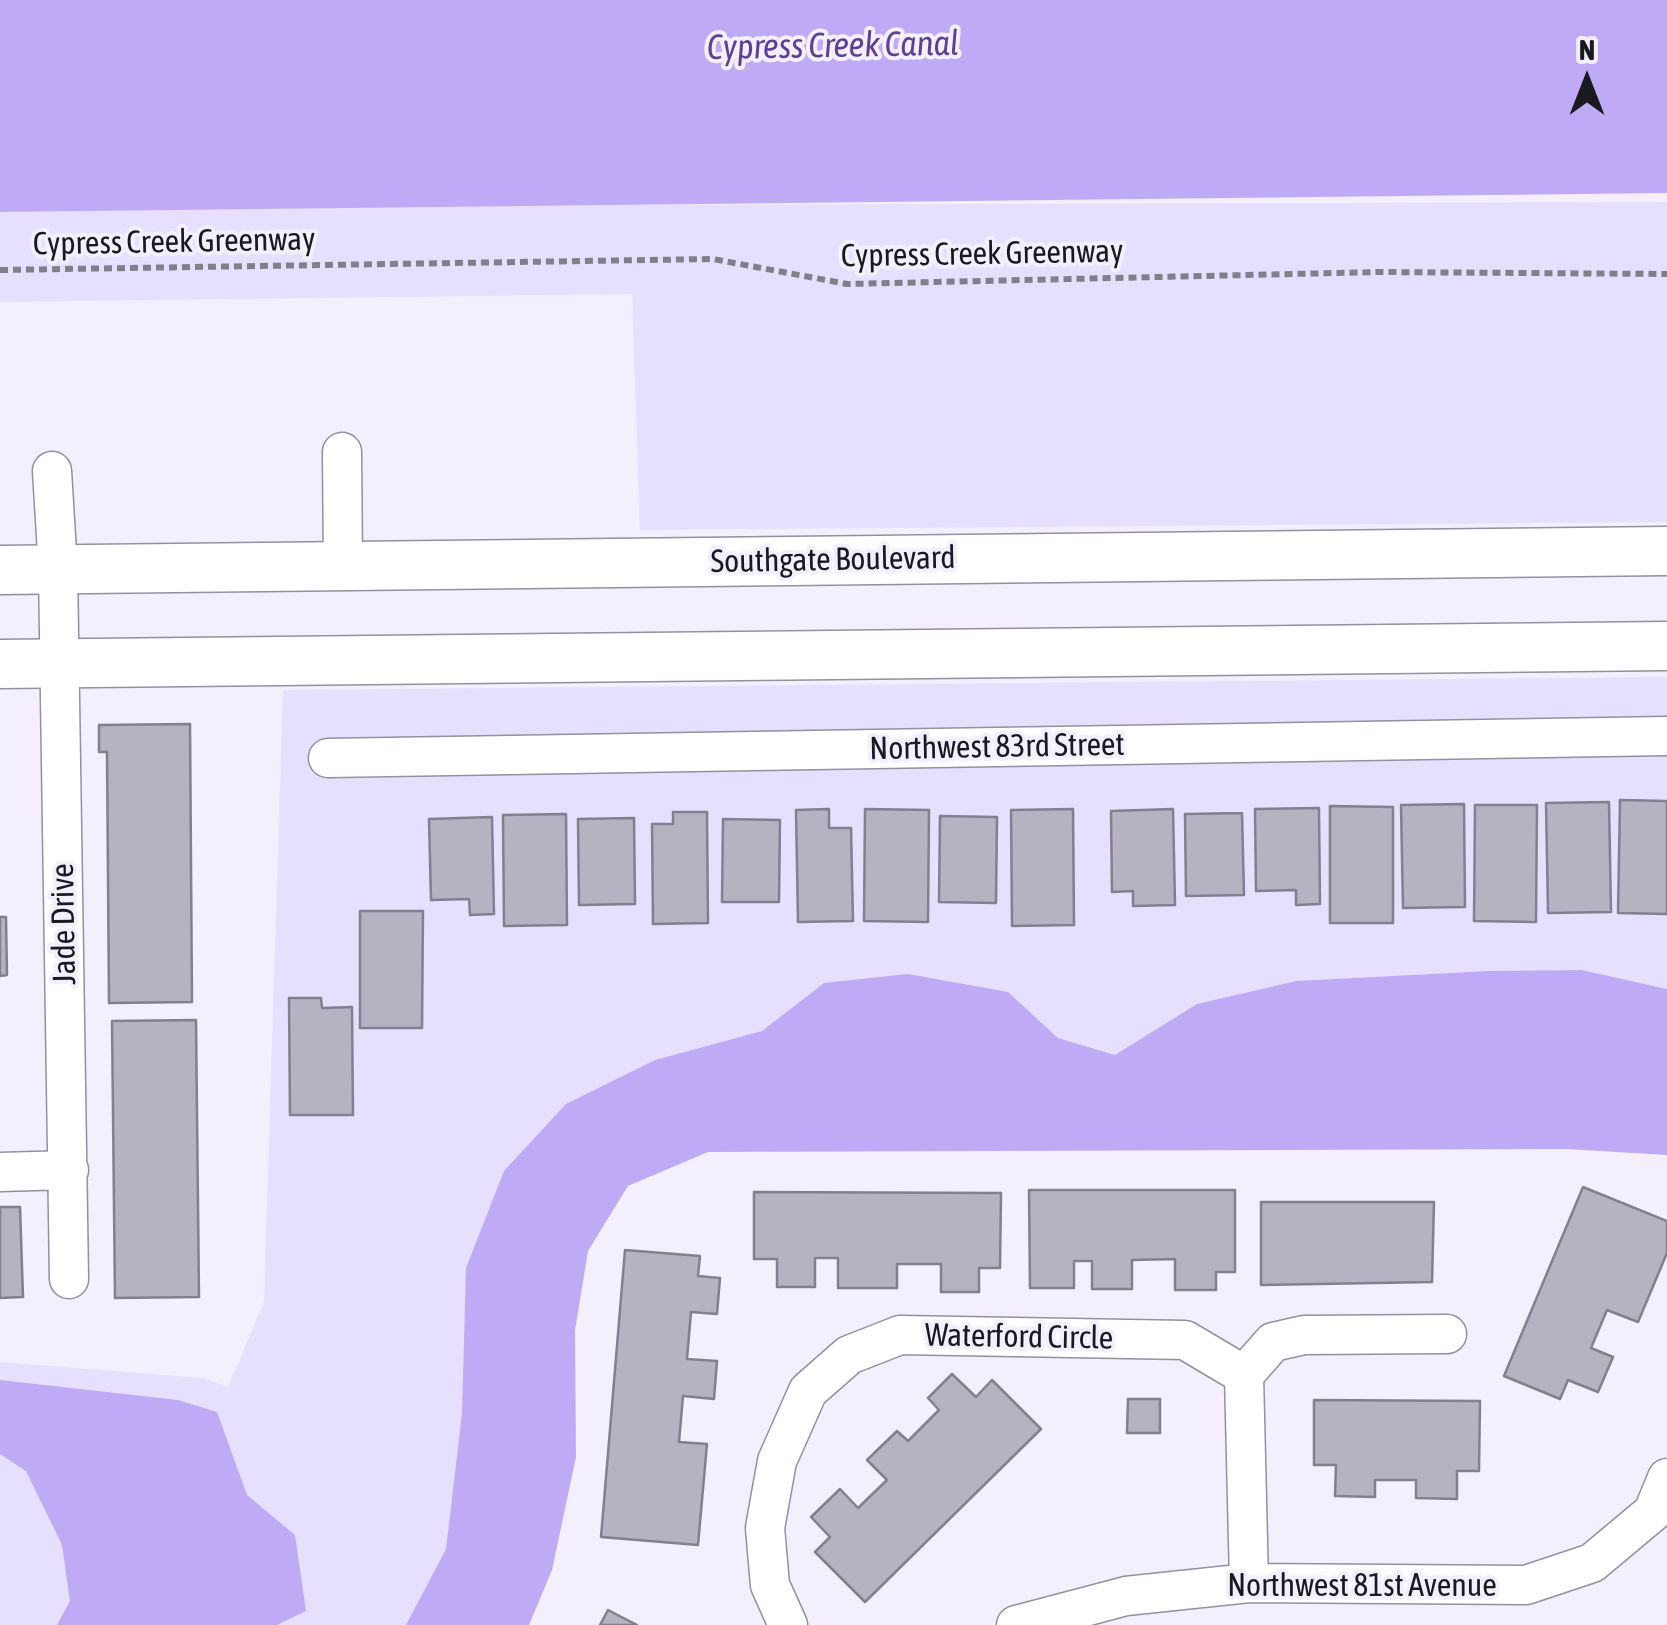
<!DOCTYPE html>
<html>
<head>
<meta charset="utf-8">
<style>
  body { margin:0 }
  #map { position:relative; width:1667px; height:1625px; overflow:hidden; background:#f3effd; font-family:"Asap Condensed",sans-serif }
  canvas { display:block }
  .north { position:absolute; left:1537px; top:30px; width:100px; height:100px; -webkit-text-stroke:8px #f3effd; paint-order:stroke; rotate:0deg; font-size:28px; font-weight:700; line-height:40px; text-align:center; color:#1a191f }
  .north::after { content:''; display:block; margin:auto; width:35px; height:45px; background:#1a191f; clip-path:polygon(50% 0,100% 100%,50% 72%,0 100%) }
</style>
</head>
<body>
<div id="map">
<canvas width="1667" height="1625"></canvas>
<div class="north">N</div>
</div>
<script>
const ctx = document.querySelector('canvas').getContext('2d');
ctx.lineJoin = 'round';
function fill(path, color) {
  ctx.fillStyle = color;
  ctx.fill(path, 'evenodd');
}
function poly(rows) {
  const path = new Path2D();
  for (const r of rows) {
    path.moveTo(r[0], r[1]);
    for (let i = 2; i < r.length; i += 2) path.lineTo(r[i], r[i + 1]);
  }
  return path;
}
function strokePath(path, color, width, dash) {
  ctx.strokeStyle = color;
  ctx.lineWidth = width;
  ctx.lineCap = dash ? 'butt' : 'round';
  ctx.setLineDash(dash || []);
  ctx.stroke(path);
}
function drawText(font, color, halo, rows, align = 'center') {
  ctx.font = font + ' "Asap Condensed",sans-serif';
  ctx.lineWidth = 8;
  ctx.setLineDash([]);
  ctx.textBaseline = 'middle';
  ctx.strokeStyle = halo;
  ctx.fillStyle = color;
  for (const [text, x, y, turn = 0] of rows) {
    ctx.save();
    ctx.translate(x, y);
    ctx.rotate((+turn || 0) * Math.PI / 180);
    ctx.textAlign = isNaN(turn) ? turn : align;
    if (halo) ctx.strokeText(text, 0, 0);
    ctx.fillText(text, 0, 0);
    ctx.restore();
  }
}
const green = poly([
  [1667,202,1667,522,640,530,632,294,0,302,0,212,629,205],
  [1667,677,1667,989,1582,970,1488,971,1296,981,1197,1004,1116,1055,1058,1038,1008,992,824,983,762,1031,655,1060,462,1413,446,1549,406,1625,0,1625,0,1362,203,1378,228,1387,264,1302,283,690]
]);
const water = poly([
  [0,0,1667,0,1667,193,0,212],
  [1582,970,1667,989,1667,1155,1566,1149,708,1152,628,1186,588,1251,575,1330,576,1457,552,1570,529,1625,406,1625,446,1549,462,1413,466,1268,504,1171,566,1104,655,1060,762,1031,824,983,908,974,1008,992,1058,1038,1115,1055,1197,1004,1296,981,1488,971],
  [0,1380,178,1400,217,1412,247,1495,295,1535,306,1611,277,1625,57,1625,70,1601,62,1545,26,1471,0,1454]
]);
const building = poly([
  [190,724,192,1002,109,1003,107,752,99,752,99,725,190,724],
  [1620,800,1667,801,1667,914,1618,913,1620,800],
  [1609,802,1611,912,1548,913,1546,803,1609,802],
  [1464,804,1465,907,1403,908,1401,805,1464,804],
  [1475,805,1537,805,1536,922,1474,921,1475,805],
  [1330,806,1393,807,1393,923,1330,923,1330,806],
  [1319,808,1320,904,1296,905,1296,890,1256,891,1255,809,1319,808],
  [829,809,829,828,851,828,853,921,798,922,796,810,829,809],
  [865,809,929,810,928,922,864,921,865,809],
  [1073,809,1074,925,1012,926,1011,810,1073,809],
  [1173,809,1175,905,1133,906,1133,891,1112,892,1111,811,1173,809],
  [673,812,707,812,708,923,653,924,652,824,673,824,673,812],
  [1242,813,1244,895,1186,896,1185,814,1242,813],
  [566,814,567,925,504,926,503,815,566,814],
  [940,816,997,817,996,903,939,902,940,816],
  [492,817,494,914,470,915,469,899,431,900,429,819,492,817],
  [634,818,635,904,579,905,578,819,634,818],
  [723,819,780,820,779,902,722,902,723,819],
  [360,911,423,911,422,1028,360,1028,360,911],
  [0,917,6,917,7,975,0,976,0,917],
  [289,998,321,998,322,1008,352,1007,353,1115,290,1115,289,998],
  [196,1020,199,1297,115,1298,112,1021,196,1020],
  [1583,1187,1667,1221,1667,1253,1638,1322,1607,1310,1591,1348,1613,1357,1598,1392,1568,1380,1560,1399,1504,1376,1583,1187],
  [1029,1190,1235,1190,1235,1272,1216,1272,1216,1290,1175,1290,1175,1259,1132,1260,1132,1289,1092,1289,1092,1261,1074,1261,1074,1288,1030,1288,1029,1190],
  [754,1192,1001,1193,1000,1268,979,1268,979,1292,941,1292,941,1264,897,1264,897,1288,838,1288,838,1258,815,1258,815,1287,777,1287,777,1259,754,1259,754,1192],
  [1261,1202,1434,1202,1432,1282,1261,1285,1261,1202],
  [0,1207,20,1207,23,1297,0,1298,0,1207],
  [625,1250,700,1256,698,1276,720,1278,717,1314,691,1312,687,1359,717,1361,714,1399,683,1396,679,1442,707,1444,698,1545,601,1537,625,1250],
  [952,1374,976,1397,992,1380,1041,1429,865,1602,815,1552,830,1537,811,1517,840,1489,858,1508,887,1480,867,1460,897,1431,908,1441,939,1410,928,1398,952,1374],
  [1128,1399,1160,1399,1160,1433,1127,1433,1128,1399],
  [1314,1400,1480,1401,1479,1471,1457,1471,1457,1499,1416,1498,1416,1480,1375,1480,1375,1497,1335,1496,1336,1465,1314,1465,1314,1400],
  [608,1610,637,1625,600,1625,608,1610]
]);
const path = poly([
  [0,270,713,259,847,284,1380,272,1667,274]
]);
const minor = poly([
  [342,452,343,564],
  [52,471,58,569,69,1279],
  [328,758,1667,736],
  [0,1172,69,1170],
  [1244,1375,1273,1342,1304,1335,1447,1334],
  [788,1625,770,1585,765,1528,777,1461,808,1391,849,1355,900,1335,1185,1340,1244,1375,1249,1583],
  [1016,1625,1126,1596,1249,1583,1526,1585,1592,1563,1653,1512,1667,1478]
]);
const major = poly([
  [0,570,1667,551],
  [0,664,1667,646]
]);
const streetNames = [
  ["Cypress Creek Greenway",174,242,-1],
  ["Cypress Creek Greenway",982,254,-1],
  ["Southgate Boulevard",833,560,-1],
  ["Northwest 83rd Street",997,747,-1],
  ["Jade Drive",64,924,-91],
  ["Waterford Circle",1019,1337,1],
  ["Northwest 81st Avenue",1362,1586]
];
const waterNames = [
  ["Cypress Creek Canal",833,46,-1]
];
fill(green, '#e6dffe');
fill(water, '#bfaaf5');
fill(building, '#b6b2c2');
strokePath(building, '#837f8f', 2.5);
strokePath(minor, '#93909f', 41);
strokePath(major, '#93909f', 51);
strokePath(path, '#817f89', 6, [8, 5]);
strokePath(minor, '#fff', 38);
strokePath(major, '#fff', 48);
drawText('32px', '#1a191f', '#f3effd', streetNames);
drawText('italic 35px', '#5e3f96', '#f3effd', waterNames);
</script>
</body>
</html>
